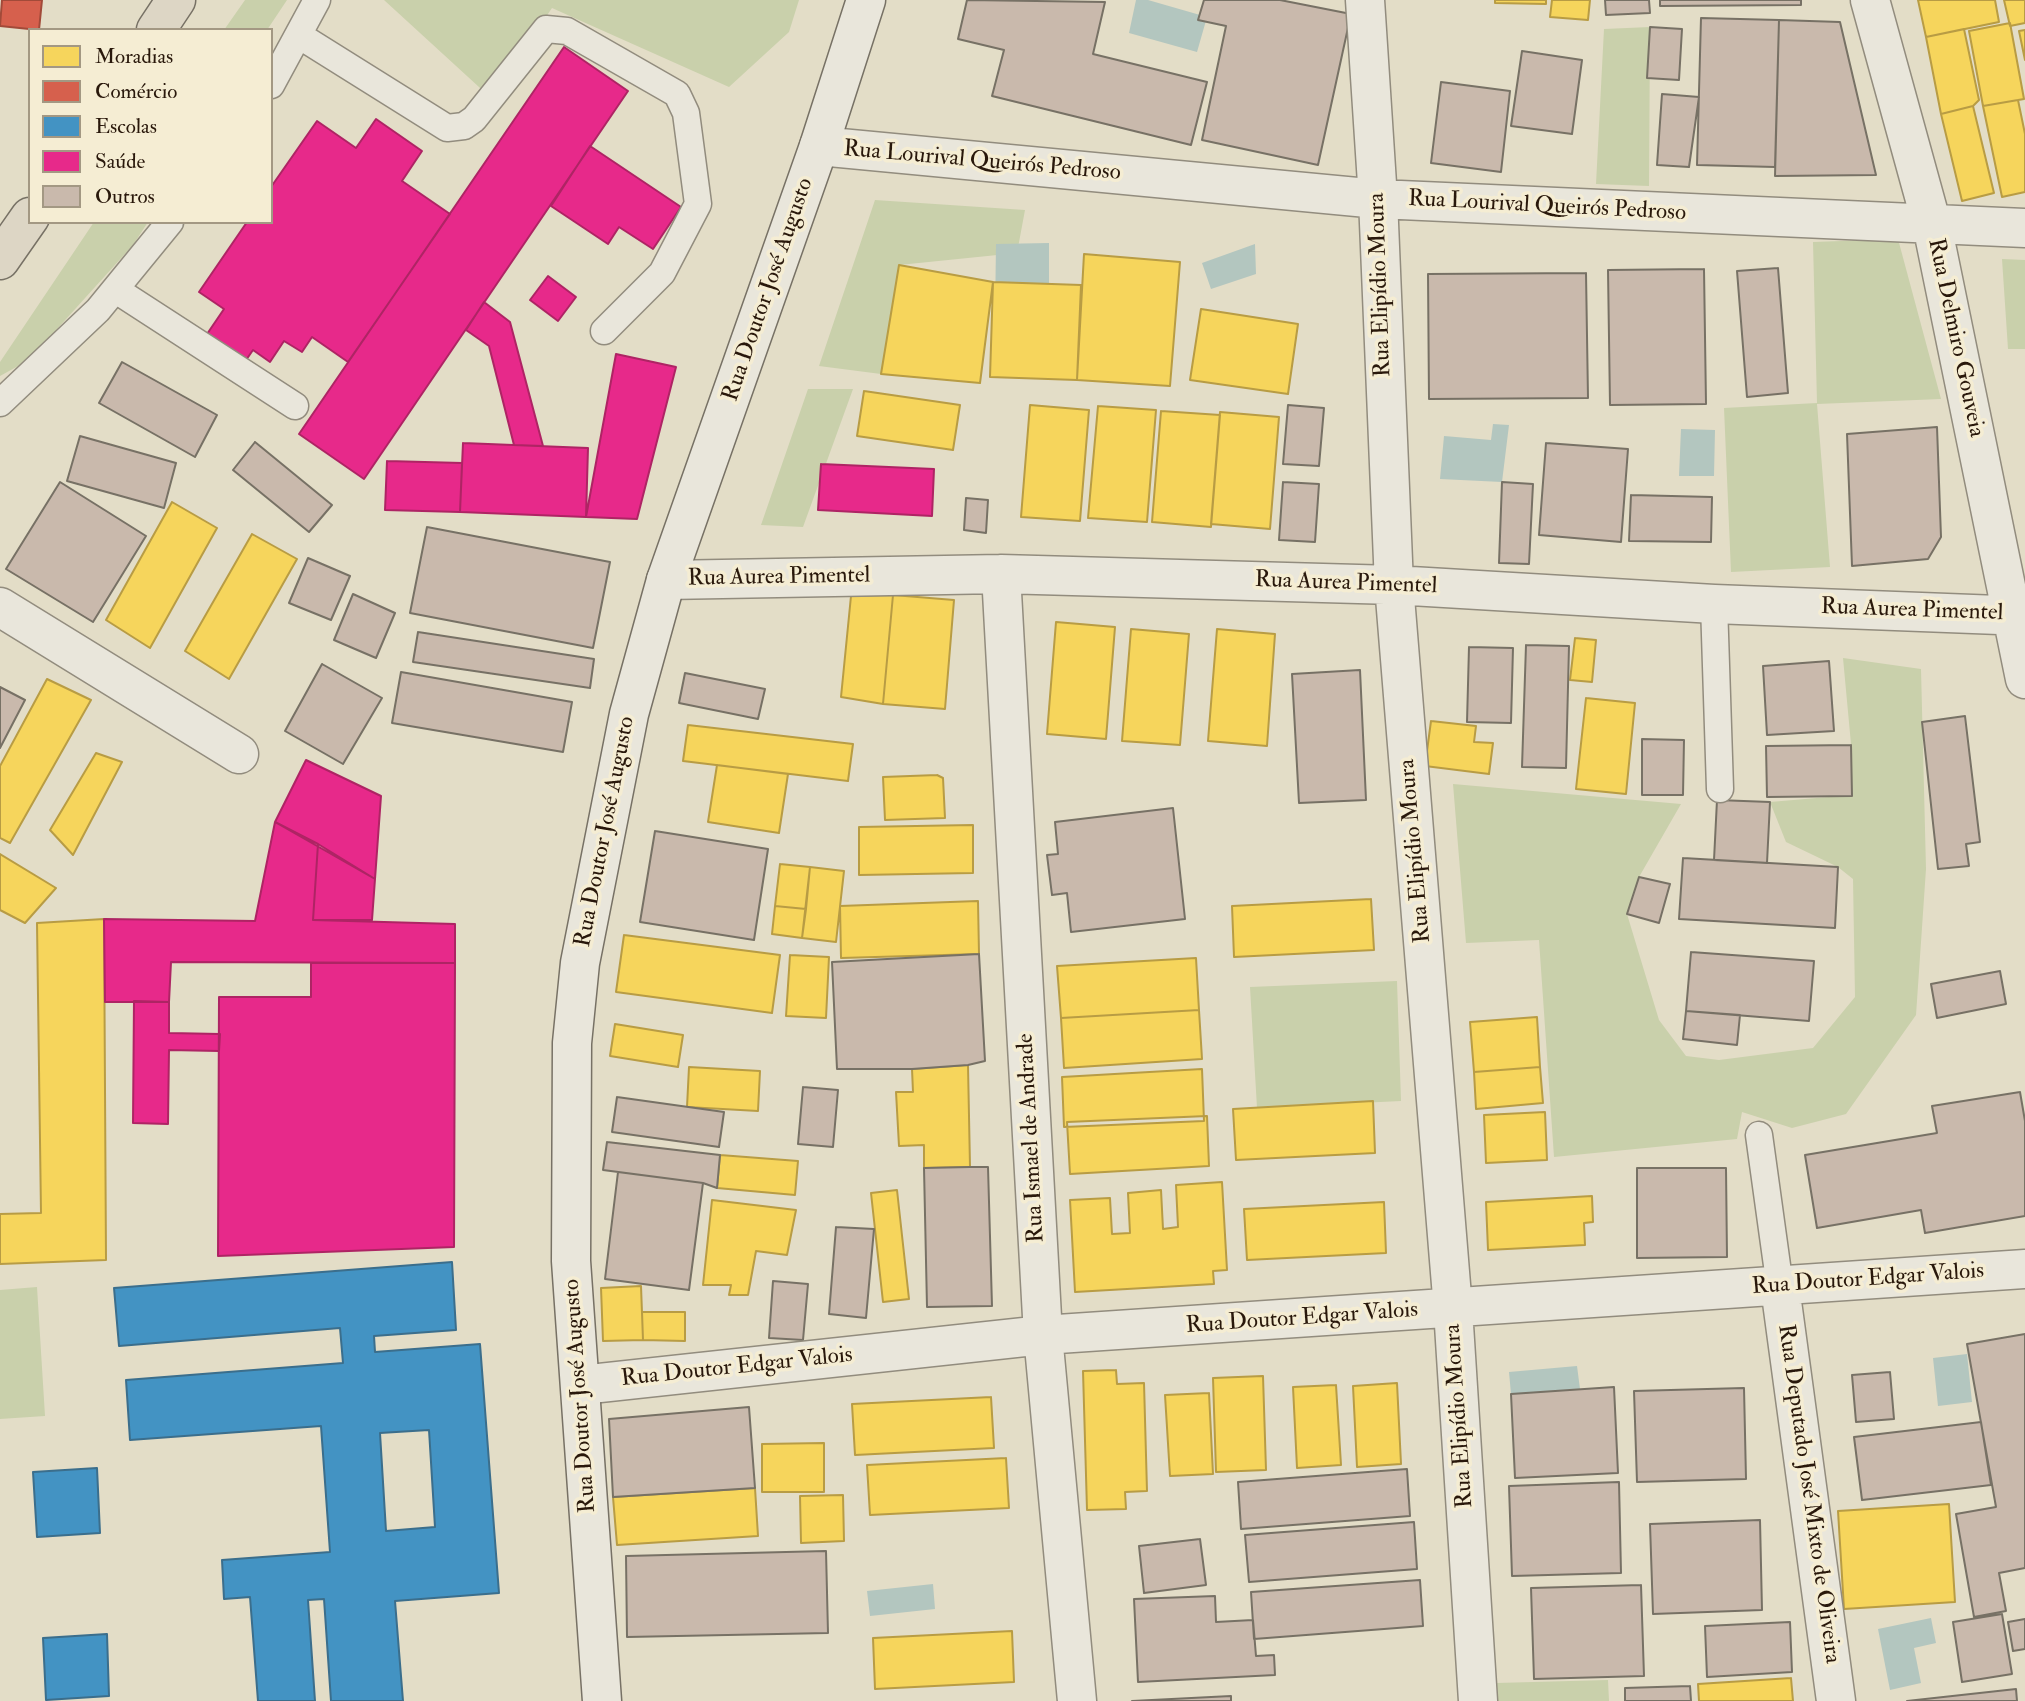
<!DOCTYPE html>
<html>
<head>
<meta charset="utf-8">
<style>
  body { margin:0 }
  #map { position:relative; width:2025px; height:1701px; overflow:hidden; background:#e3ddc7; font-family:"IM FELL Double Pica",serif }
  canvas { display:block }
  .legend { position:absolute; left:28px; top:28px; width:245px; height:196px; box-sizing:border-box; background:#f5edd3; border:2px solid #a39883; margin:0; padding:9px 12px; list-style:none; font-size:21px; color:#29180b }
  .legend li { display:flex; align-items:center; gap:14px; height:35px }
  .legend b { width:35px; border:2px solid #a39883 }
</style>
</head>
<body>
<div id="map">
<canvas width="2025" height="1701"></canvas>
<ul class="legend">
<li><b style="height:19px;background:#f6d55c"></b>Moradias</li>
<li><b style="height:19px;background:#d6604d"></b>Comércio</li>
<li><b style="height:19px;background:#4393c3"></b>Escolas</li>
<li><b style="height:19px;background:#e7298a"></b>Saúde</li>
<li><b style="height:19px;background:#c9b9ac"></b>Outros</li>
</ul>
</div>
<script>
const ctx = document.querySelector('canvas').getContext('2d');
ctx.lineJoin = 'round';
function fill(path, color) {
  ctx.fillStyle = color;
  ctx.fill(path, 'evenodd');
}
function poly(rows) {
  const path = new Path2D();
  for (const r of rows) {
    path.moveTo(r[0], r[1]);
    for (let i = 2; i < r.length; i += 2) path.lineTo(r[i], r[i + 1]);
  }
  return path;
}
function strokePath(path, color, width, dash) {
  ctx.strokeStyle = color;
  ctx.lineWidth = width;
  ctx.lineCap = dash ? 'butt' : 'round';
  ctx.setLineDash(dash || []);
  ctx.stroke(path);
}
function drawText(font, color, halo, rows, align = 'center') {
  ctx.font = font + ' "IM FELL Double Pica",serif';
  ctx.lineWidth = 7;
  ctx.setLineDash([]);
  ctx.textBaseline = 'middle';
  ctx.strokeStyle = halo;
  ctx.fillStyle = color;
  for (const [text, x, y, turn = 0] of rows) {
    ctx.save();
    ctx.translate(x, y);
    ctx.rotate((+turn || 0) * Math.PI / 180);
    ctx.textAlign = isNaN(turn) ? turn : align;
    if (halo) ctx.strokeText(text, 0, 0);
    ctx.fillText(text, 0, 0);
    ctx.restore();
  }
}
const green = poly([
  [245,0,287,0,267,30,224,30],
  [384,0,799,0,789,32,729,87,552,8,491,98],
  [1650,27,1649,186,1596,184,1604,29],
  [875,200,1025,210,1017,253,899,265,881,374,819,366],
  [94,222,148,222,133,245,29,360,0,376,0,362],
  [1898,239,1941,399,1817,404,1830,567,1731,572,1724,408,1817,403,1813,242],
  [2002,259,2025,260,2025,349,2008,349],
  [808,389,853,389,803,527,761,525],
  [1843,658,1921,669,1926,869,1916,1015,1846,1114,1792,1128,1742,1112,1737,1139,1554,1157,1539,940,1466,943,1453,784,1681,804,1639,877,1627,914,1659,1020,1686,1056,1719,1060,1813,1048,1855,997,1853,879,1838,867,1786,842,1770,802,1852,795,1851,744],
  [1397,981,1401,1101,1257,1108,1250,987],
  [37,1287,45,1416,0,1419,0,1290],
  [1608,1680,1609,1701,1497,1701,1496,1683]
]);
const water = poly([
  [1136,0,1148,0,1207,17,1197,52,1129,33],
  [1049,243,1049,316,995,316,996,244],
  [1255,244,1256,274,1211,289,1202,263],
  [1493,424,1509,425,1502,482,1440,479,1444,436,1491,440],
  [1681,429,1715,430,1714,476,1679,476],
  [1967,1354,1972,1402,1938,1406,1933,1358],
  [1577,1366,1580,1389,1511,1394,1509,1372],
  [933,1584,935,1609,870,1616,867,1591],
  [1931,1618,1936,1643,1914,1648,1921,1683,1890,1690,1878,1629]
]);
const homes = poly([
  [1495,0,1546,0,1546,4,1495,3,1495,0],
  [1552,0,1590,0,1588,20,1550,17,1552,0],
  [1918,0,1995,0,1999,22,1926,37,1918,0],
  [2004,0,2025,0,2025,23,2010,26,2004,0],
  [2010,23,2024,99,1983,106,1969,31,2010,23],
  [1964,29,1979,100,1973,106,1941,114,1926,37,1964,29],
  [2025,30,2025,60,2019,31,2025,30],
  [2018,100,2025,134,2025,192,2002,197,1983,106,2018,100],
  [1973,106,1994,193,1962,201,1941,114,1973,106],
  [1084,254,1180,262,1170,386,1077,380,1084,254],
  [899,265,993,282,980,383,881,374,899,265],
  [993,282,1081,285,1077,380,990,377,993,282],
  [1201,309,1298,324,1288,394,1190,380,1201,309],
  [864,391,960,405,953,450,857,436,864,391],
  [1030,405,1089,410,1080,521,1021,517,1030,405],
  [1098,406,1156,410,1147,522,1088,518,1098,406],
  [1161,411,1220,415,1211,527,1152,522,1161,411],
  [1220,412,1279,417,1270,529,1211,524,1220,412],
  [172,502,217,528,150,648,106,620,172,502],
  [252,534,297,559,229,679,185,651,252,534],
  [893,595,954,600,945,709,883,704,893,595],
  [893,595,883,704,841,697,851,596,893,595],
  [1056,622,1115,627,1106,739,1047,734,1056,622],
  [1131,629,1189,634,1180,745,1122,741,1131,629],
  [1217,629,1275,634,1267,746,1208,741,1217,629],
  [1575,638,1596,640,1592,682,1570,680,1575,638],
  [47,679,91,700,10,843,0,838,0,766,47,679],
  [1586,698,1635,703,1626,794,1576,789,1586,698],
  [1431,721,1476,726,1474,742,1493,743,1489,774,1425,766,1431,721],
  [688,725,853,744,848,781,683,761,688,725],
  [96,753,122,762,73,855,50,830,96,753],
  [717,765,788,774,779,833,708,822,717,765],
  [937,775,943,778,945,818,885,820,883,777,937,775],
  [973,825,973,873,859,875,859,827,973,825],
  [0,854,56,888,25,923,0,910,0,854],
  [780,864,810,867,806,909,775,906,780,864],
  [810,867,844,871,836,942,802,938,810,867],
  [1371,899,1374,950,1234,957,1232,906,1371,899],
  [978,901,979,954,841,958,840,906,978,901],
  [775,906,806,909,802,938,772,934,775,906],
  [104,919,106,1260,0,1264,0,1214,41,1213,37,923,104,919],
  [624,935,780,955,772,1013,616,992,624,935],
  [790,955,829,957,826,1018,786,1016,790,955],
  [1196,958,1199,1010,1061,1018,1057,966,1196,958],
  [1199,1010,1202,1059,1064,1068,1061,1018,1199,1010],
  [1537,1017,1540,1067,1474,1072,1470,1022,1537,1017],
  [615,1024,683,1035,678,1067,610,1056,615,1024],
  [968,1065,970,1167,924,1168,924,1145,899,1146,896,1092,913,1092,912,1069,968,1065],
  [689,1067,760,1071,758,1111,687,1107,689,1067],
  [1540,1067,1543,1103,1476,1109,1474,1072,1540,1067],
  [1202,1069,1204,1121,1064,1127,1062,1077,1202,1069],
  [1373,1101,1375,1153,1236,1160,1233,1109,1373,1101],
  [1545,1112,1547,1160,1486,1163,1484,1115,1545,1112],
  [1207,1116,1209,1166,1070,1174,1067,1122,1207,1116],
  [720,1155,798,1161,795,1195,717,1188,720,1155],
  [1222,1182,1227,1270,1213,1271,1214,1284,1075,1292,1070,1200,1110,1198,1112,1234,1130,1233,1128,1193,1161,1190,1163,1229,1178,1227,1176,1185,1222,1182],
  [897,1190,909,1299,883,1302,871,1193,897,1190],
  [1592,1196,1593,1222,1584,1223,1585,1245,1488,1250,1486,1202,1592,1196],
  [712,1200,796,1210,787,1255,756,1251,748,1295,729,1295,731,1285,703,1285,712,1200],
  [1384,1202,1386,1253,1247,1260,1244,1209,1384,1202],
  [641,1286,643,1340,603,1341,601,1288,641,1286],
  [642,1312,685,1312,685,1341,643,1340,642,1312],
  [1116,1370,1117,1384,1144,1383,1147,1491,1125,1492,1126,1509,1087,1510,1083,1371,1116,1370],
  [1263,1376,1266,1470,1216,1472,1213,1378,1263,1376],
  [1397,1383,1401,1464,1357,1467,1353,1386,1397,1383],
  [1336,1385,1341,1465,1297,1468,1293,1387,1336,1385],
  [1209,1393,1213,1474,1170,1476,1165,1395,1209,1393],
  [991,1397,994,1448,855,1455,852,1404,991,1397],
  [824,1443,824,1492,762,1492,762,1444,824,1443],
  [1006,1458,1009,1508,870,1515,867,1465,1006,1458],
  [755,1488,758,1536,617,1545,613,1497,755,1488],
  [843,1495,844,1541,801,1543,800,1496,843,1495],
  [1949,1504,1955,1602,1844,1609,1838,1511,1949,1504],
  [1012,1631,1014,1682,875,1689,873,1638,1012,1631],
  [1791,1678,1793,1701,1699,1701,1698,1684,1791,1678]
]);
const shops = poly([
  [2,0,42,0,39,30,0,26,2,0]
]);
const schools = poly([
  [452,1262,456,1330,374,1336,375,1352,480,1344,499,1593,395,1601,403,1701,331,1701,324,1599,308,1600,315,1701,258,1701,250,1597,224,1599,222,1560,330,1552,321,1426,130,1440,126,1380,343,1363,340,1328,119,1346,114,1288,452,1262],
  [429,1430,435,1527,386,1531,380,1433,429,1430],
  [97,1468,100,1533,37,1537,33,1472,97,1468],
  [107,1634,109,1696,46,1700,43,1638,107,1634]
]);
const health = poly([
  [564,47,628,91,364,479,299,434,564,47],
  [376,119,422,151,402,181,450,214,348,362,312,337,302,352,284,341,270,362,253,350,244,363,205,337,224,309,199,292,247,222,271,222,271,187,317,121,356,148,376,119],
  [590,146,681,207,653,249,619,227,608,244,551,206,590,146],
  [548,276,576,297,558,321,530,300,548,276],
  [484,302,510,322,543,446,514,445,489,346,466,330,484,302],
  [616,354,676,367,637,519,586,517,616,354],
  [463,443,588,448,586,517,460,512,463,443],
  [387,461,462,463,460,512,385,510,387,461],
  [821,464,934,469,932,516,818,510,821,464],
  [306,760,381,796,375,879,275,822,306,760],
  [275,822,318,844,313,920,455,924,455,963,171,962,169,1002,105,1002,104,919,255,921,275,822],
  [318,844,375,879,372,920,313,920,318,844],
  [311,963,455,963,454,1247,218,1256,219,997,311,997,311,963],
  [134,1001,169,1002,169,1033,220,1034,219,1051,169,1050,168,1124,133,1123,134,1001]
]);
const building = poly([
  [967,0,1105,2,1093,54,1207,82,1191,145,992,96,1004,50,958,39,967,0],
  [1204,0,1280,0,1351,14,1318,165,1202,140,1226,26,1198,20,1204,0],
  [1605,0,1649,0,1650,13,1606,15,1605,0],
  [1660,0,1801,0,1801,5,1660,6,1660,0],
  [1701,18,1779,20,1775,167,1697,165,1701,18],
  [1779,20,1840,22,1876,175,1775,176,1779,20],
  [1650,27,1682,29,1679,80,1647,78,1650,27],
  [1522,51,1582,60,1572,134,1511,126,1522,51],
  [1441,82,1510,91,1501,172,1431,163,1441,82],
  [1662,94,1699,97,1689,167,1657,165,1662,94],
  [1778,268,1788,393,1747,397,1737,271,1778,268],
  [1704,269,1706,404,1610,405,1608,270,1704,269],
  [1586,273,1588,398,1429,399,1428,274,1586,273],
  [122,362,217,415,195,457,99,403,122,362],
  [1288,405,1324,408,1319,466,1283,464,1288,405],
  [1937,427,1941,537,1928,559,1852,566,1847,434,1937,427],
  [80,436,176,463,164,508,67,481,80,436],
  [255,442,332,505,309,532,233,470,255,442],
  [1546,443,1628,449,1621,542,1539,535,1546,443],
  [60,482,146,536,93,622,6,569,60,482],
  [1283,482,1319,484,1315,542,1279,540,1283,482],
  [1502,482,1533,484,1529,564,1499,563,1502,482],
  [1631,495,1712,497,1711,542,1629,541,1631,495],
  [966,498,988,500,986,533,964,530,966,498],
  [427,527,610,562,593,648,410,613,427,527],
  [308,558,350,576,331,620,289,603,308,558],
  [353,594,395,613,376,658,334,640,353,594],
  [418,632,594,659,590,688,413,662,418,632],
  [1526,645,1569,646,1566,768,1522,767,1526,645],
  [1469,647,1513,648,1511,723,1467,722,1469,647],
  [1829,661,1834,731,1767,735,1763,666,1829,661],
  [322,664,382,698,343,764,285,731,322,664],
  [1360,670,1366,800,1299,803,1292,674,1360,670],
  [401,672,572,702,563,752,392,723,401,672],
  [685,673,765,689,758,719,679,703,685,673],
  [0,687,25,700,0,748,0,687],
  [1965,716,1980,842,1966,844,1969,866,1938,869,1922,722,1965,716],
  [1642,739,1684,740,1683,795,1642,795,1642,739],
  [1851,745,1852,796,1767,797,1766,746,1851,745],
  [1717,800,1770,802,1767,863,1714,860,1717,800],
  [1173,808,1185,919,1071,932,1067,893,1052,895,1047,855,1058,854,1055,822,1173,808],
  [655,831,768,849,754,940,640,922,655,831],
  [1683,858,1838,867,1835,928,1679,919,1683,858],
  [1639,877,1670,884,1659,923,1627,914,1639,877],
  [1691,952,1814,961,1809,1021,1686,1011,1691,952],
  [979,954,985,1061,968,1065,912,1069,837,1069,832,962,979,954],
  [2000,971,2006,1004,1937,1018,1931,984,2000,971],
  [1686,1011,1740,1015,1737,1045,1683,1039,1686,1011],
  [803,1087,838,1090,833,1147,798,1144,803,1087],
  [2020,1092,2025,1121,2025,1216,1925,1233,1921,1210,1817,1228,1805,1155,1937,1133,1932,1106,2020,1092],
  [617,1097,724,1112,719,1147,612,1132,617,1097],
  [607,1142,720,1155,717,1188,703,1183,603,1170,607,1142],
  [970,1167,988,1167,992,1306,927,1307,924,1168,970,1167],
  [1637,1168,1726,1168,1727,1257,1637,1258,1637,1168],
  [618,1172,703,1183,689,1290,605,1279,618,1172],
  [836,1227,874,1229,866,1318,829,1314,836,1227],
  [773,1281,808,1284,803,1340,769,1338,773,1281],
  [2025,1334,2025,1568,1999,1573,2006,1611,1974,1617,1956,1514,1996,1507,1967,1344,2025,1334],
  [1890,1372,1894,1419,1856,1422,1852,1375,1890,1372],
  [1614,1387,1618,1473,1515,1478,1511,1394,1614,1387],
  [1744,1388,1746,1479,1637,1482,1634,1391,1744,1388],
  [749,1407,755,1488,613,1497,609,1419,749,1407],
  [1981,1422,1991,1485,1862,1500,1854,1437,1981,1422],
  [1407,1469,1410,1516,1241,1529,1238,1482,1407,1469],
  [1619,1482,1621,1573,1512,1576,1509,1486,1619,1482],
  [1760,1520,1762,1610,1653,1614,1650,1524,1760,1520],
  [1414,1522,1417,1569,1249,1582,1245,1535,1414,1522],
  [1200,1539,1206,1585,1144,1593,1139,1546,1200,1539],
  [826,1551,828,1633,627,1637,626,1556,826,1551],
  [1420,1580,1423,1626,1254,1639,1251,1592,1420,1580],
  [1641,1585,1644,1676,1534,1679,1531,1588,1641,1585],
  [1215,1596,1216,1622,1253,1620,1256,1656,1274,1655,1275,1675,1138,1682,1134,1599,1215,1596],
  [2002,1614,2012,1674,1962,1682,1953,1622,2002,1614],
  [2025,1619,2025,1649,2013,1651,2008,1622,2025,1619],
  [1790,1622,1792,1672,1707,1677,1705,1626,1790,1622],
  [1690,1686,1691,1701,1625,1701,1625,1688,1690,1686],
  [2016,1689,2017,1701,1907,1701,2016,1689],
  [1231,1696,1231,1701,1132,1701,1231,1696]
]);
const lane = poly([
  [300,36,447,128,464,126,474,119,546,29,567,31,677,94,686,113,698,204,662,273,604,331],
  [271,85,317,0],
  [116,290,295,406],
  [0,403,98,310,170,222],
  [1714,604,1720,789],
  [1759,1135,1780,1287]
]);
const street = poly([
  [1365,0,1378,199,1394,585,1453,1309,1478,1701],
  [1870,0,1932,225,2025,679],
  [819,146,1378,199,2025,228],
  [1001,574,1043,1335,1077,1701],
  [666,580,1001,574,1394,585,1714,604,2025,616],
  [0,607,239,754],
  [1780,1287,1836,1701],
  [581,1385,1043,1335,2025,1269]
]);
const secondary = poly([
  [602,1701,571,1261,572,1043,580,963,629,714,666,580,819,146,866,0]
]);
const primary = poly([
  [156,30,176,0],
  [0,260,30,217]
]);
const streetNames = [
  ["Rua Lourival Queirós Pedroso",982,162,5],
  ["Rua Lourival Queirós Pedroso",1547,207,3],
  ["Rua Elipídio Moura",1381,285,-92],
  ["Rua Doutor José Augusto",769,290,-71],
  ["Rua Delmiro Gouveia",1955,338,78],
  ["Rua Aurea Pimentel",779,578,-1],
  ["Rua Aurea Pimentel",1346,584,2],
  ["Rua Aurea Pimentel",1912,611,2],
  ["Rua Doutor José Augusto",606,832,-79],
  ["Rua Elipídio Moura",1416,851,-95],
  ["Rua Ismael de Andrade",1032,1138,-93],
  ["Rua Doutor Edgar Valois",1868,1280,-4],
  ["Rua Doutor Edgar Valois",1302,1319,-4],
  ["Rua Doutor Edgar Valois",737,1368,-6],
  ["Rua Doutor José Augusto",581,1396,-94],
  ["Rua Elipídio Moura",1460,1416,-94],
  ["Rua Deputado José Mixto de Oliveira",1808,1494,82]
];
fill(green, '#c9d0ab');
fill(water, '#b3c6bf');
fill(homes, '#f6d55c');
strokePath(homes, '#b89c44', 2);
fill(shops, '#d6604d');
strokePath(shops, '#a24a39', 2);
fill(schools, '#4393c3');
strokePath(schools, '#3b6e8c', 2);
fill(health, '#e7298a');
strokePath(health, '#ae2464', 2);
fill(building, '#c9b9ac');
strokePath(building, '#777165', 2);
strokePath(lane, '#928c7e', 29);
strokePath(street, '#928c7e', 41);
strokePath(secondary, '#777165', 41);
strokePath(primary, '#777165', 41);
strokePath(lane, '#e9e6db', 26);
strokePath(street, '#e9e6db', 38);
strokePath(secondary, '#e9e6db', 38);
strokePath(primary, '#ddd6c5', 38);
drawText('23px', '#29180b', '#f5edd3', streetNames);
</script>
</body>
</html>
